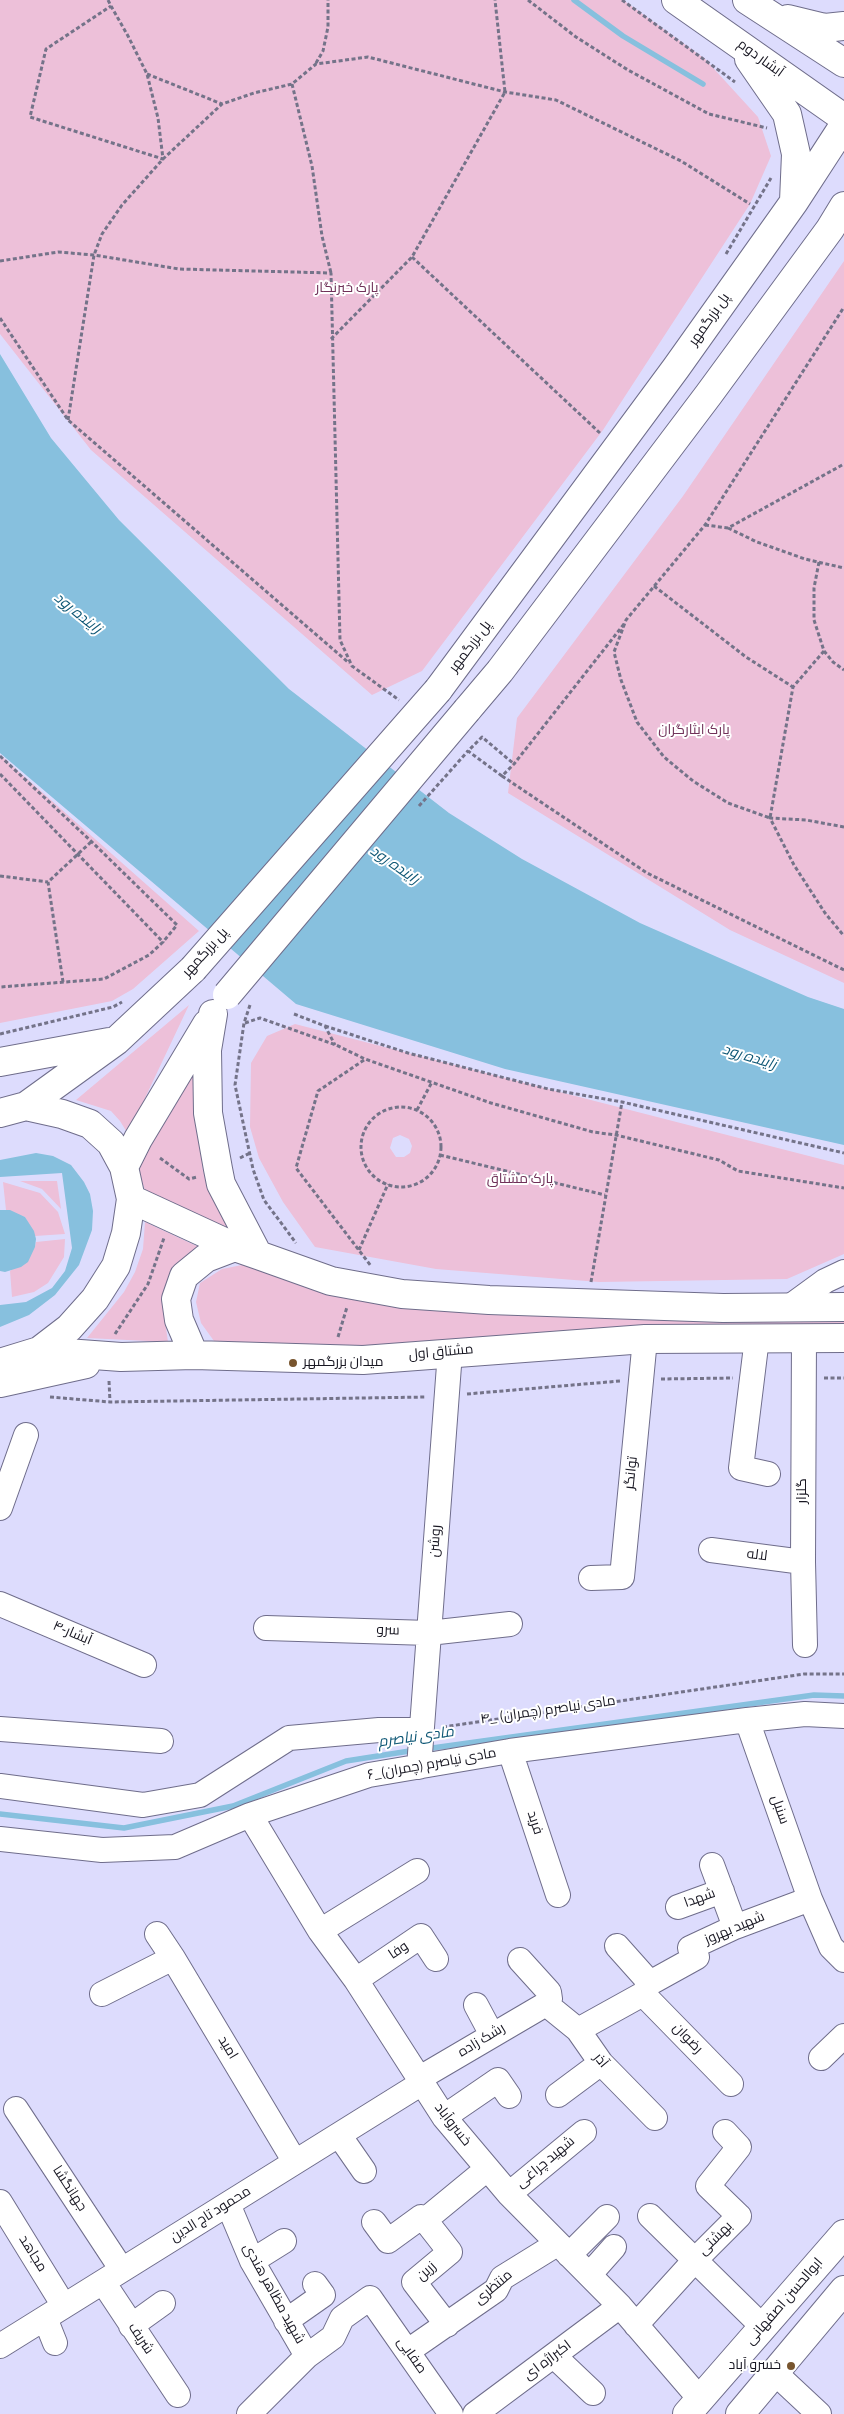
<!DOCTYPE html>
<html>
<head>
<meta charset="utf-8">
<style>
  body { margin:0 }
  canvas { display:block; background:#dddcfd }
</style>
</head>
<body>
<canvas width="844" height="2414"></canvas>
<script>
const ctx = document.querySelector('canvas').getContext('2d');
ctx.lineJoin = 'round';
function fill(path, color) {
  ctx.fillStyle = color;
  ctx.fill(path, 'evenodd');
}
function poly(rows) {
  const path = new Path2D();
  for (const r of rows) {
    if (r.length === 3) {
      path.moveTo(r[0] + r[2], r[1]);
      path.arc(r[0], r[1], r[2], 0, 2 * Math.PI);
      continue;
    }
    path.moveTo(r[0], r[1]);
    for (let i = 2; i < r.length; i += 2) path.lineTo(r[i], r[i + 1]);
  }
  return path;
}
function strokePath(path, color, width, dash) {
  ctx.strokeStyle = color;
  ctx.lineWidth = width;
  ctx.lineCap = dash ? 'butt' : 'round';
  ctx.setLineDash(dash || []);
  ctx.stroke(path);
}
function drawText(font, color, halo, rows, align = 'center') {
  ctx.font = font + ' "Source Sans 3",Cairo,sans-serif';
  ctx.lineWidth = 4;
  ctx.setLineDash([]);
  ctx.textBaseline = 'middle';
  ctx.strokeStyle = halo;
  ctx.fillStyle = color;
  for (const [text, x, y, turn = 0] of rows) {
    ctx.save();
    ctx.translate(x, y);
    ctx.rotate((+turn || 0) * Math.PI / 180);
    ctx.textAlign = isNaN(turn) ? turn : align;
    if (halo) ctx.strokeText(text, 0, 0);
    ctx.fillText(text, 0, 0);
    ctx.restore();
  }
}
const green = poly([
  [0,0,623,0,705,59,758,117,771,156,750,204,603,430,422,671,372,695,91,450,0,334],
  [844,261,844,983,730,930,508,793,517,718,683,496],
  [0,755,199,931,133,989,112,1001,0,1023],
  [189,1005,128,1134,120,1121,111,1111,76,1100],
  [295,1024,844,1165,844,1254,787,1279,599,1282,436,1269,315,1247,283,1202,259,1158,250,1127,251,1063,267,1036],
  [400,1135,409,1139,412,1146,410,1153,404,1157,396,1157,390,1148,393,1138],
  [195,1065,196,1108,203,1171,228,1230,146,1193,137,1168],
  [20,1181,57,1181,61,1209,42,1189],
  [3,1182,40,1193,58,1212,65,1234,35,1236,25,1217,6,1210],
  [145,1222,201,1248,164,1314,168,1342,87,1338,124,1292,135,1272,143,1249],
  [65,1239,64,1257,48,1283,34,1292,12,1297,10,1271,35,1247,36,1242],
  [247,1264,311,1287,844,1316,844,1332,398,1347,234,1346,214,1341,201,1323,196,1302,200,1283,222,1269]
]);
const water = poly([
  [0,354,51,438,119,520,289,689,449,813,522,859,640,923,808,997,844,1009,844,1145,505,1069,296,1004,0,753],
  [36,1153,53,1156,71,1165,84,1182,90,1194,93,1211,92,1230,79,1265,55,1295,29,1315,0,1327,0,1305,26,1302,52,1288,65,1271,72,1248,62,1173,0,1177,0,1160],
  [0,1210,10,1210,25,1217,34,1231,36,1239,35,1247,28,1262,21,1267,5,1272,0,1271]
]);
const stream = poly([
  [574,0,623,36,703,84],
  [425,1749,814,1695,844,1696],
  [0,1814,124,1828,233,1806,346,1761,416,1750]
]);
const path = poly([
  [108,0,111,6,128,36,147,74,158,118,163,159,30,117,46,49,111,6],
  [528,0,576,37,628,70,709,114,767,128],
  [622,0,735,82],
  [316,63,323,51,328,27,328,0],
  [147,74,222,104],
  [292,84,312,166,322,236,331,273],
  [726,254,771,178],
  [412,257,601,434],
  [0,261,58,252,94,255,179,269,331,273,340,640,352,666,399,700],
  [0,318,68,420,349,663],
  [331,339,412,257,505,92,495,0],
  [68,420,94,255,102,234,122,205,163,159,222,104,254,93,292,84,316,64,368,57,505,92,556,100,681,161,750,204],
  [705,525,728,528,844,464],
  [728,528,757,542,805,559,844,568],
  [819,562,814,588,814,620,824,651,833,662,844,670],
  [654,586,746,657,793,687],
  [624,624,514,764,502,776,647,873,844,970],
  [824,651,793,687,770,818,728,803,693,781,664,757,637,722,621,680,614,652,626,620,705,525,844,307],
  [0,756,94,844,177,925,163,942],
  [0,774,163,942,149,955,104,979,0,987],
  [502,776,468,751,482,737,514,764],
  [844,827,806,820,770,818,794,865,825,913,844,936],
  [0,876,48,882],
  [63,982,48,882,92,841],
  [250,1005,244,1023,235,1085,253,1169,264,1200,296,1243],
  [294,1014,325,1026,335,1045],
  [245,1023,260,1018,336,1045,365,1059,491,1103,593,1132,616,1135,719,1160,738,1171,844,1188],
  [325,1026,408,1053,548,1089,622,1102,844,1153],
  [0,1034,113,1007,122,1002],
  [364,1060,318,1091,296,1168,371,1266],
  [401,1147,40],
  [417,1110,432,1082],
  [440,1155,605,1195],
  [160,1158,189,1179,197,1177],
  [240,1158,250,1153],
  [359,1250,388,1184],
  [591,1282,622,1102],
  [115,1334,148,1284,164,1238],
  [338,1337,347,1307],
  [824,1378,844,1378],
  [661,1379,733,1378],
  [109,1381,110,1402],
  [467,1394,620,1381],
  [50,1397,110,1402,426,1397],
  [443,1727,804,1674,844,1674]
]);
const minor = poly([
  [788,1308,825,1281,844,1272],
  [804,1337,803,1562,805,1645],
  [757,1338,741,1468,768,1474],
  [0,1508,26,1435],
  [711,1550,803,1562],
  [591,1578,622,1577,645,1339],
  [0,1604,144,1665],
  [266,1628,429,1633,510,1624],
  [747,1720,810,1899,831,1947,844,1960],
  [0,1729,161,1741],
  [510,1751,558,1895],
  [419,1767,450,1352],
  [0,1786,143,1805,200,1795,289,1738,379,1730,420,1730],
  [250,1815,320,1931,356,1980,444,2117,509,2194,620,2306,700,2399],
  [0,1839,102,1850,175,1847,250,1815,369,1775,510,1751,747,1720,805,1714,844,1716],
  [712,1865,735,1927],
  [678,1907,722,1891],
  [320,1931,417,1871],
  [157,1934,173,1958,295,2162],
  [617,1946,650,1983],
  [356,1980,421,1936,436,1959],
  [102,1994,173,1958],
  [643,1994,731,2084],
  [546,2004,578,2030,601,2063,655,2118],
  [476,2005,492,2035],
  [578,2030,643,1994,650,1983,697,1957,690,1948,735,1927,810,1899],
  [821,2058,844,2036],
  [558,2095,601,2063],
  [16,2109,122,2270],
  [444,2117,498,2080,509,2096],
  [339,2135,364,2171],
  [509,2194,584,2132],
  [0,2202,64,2306],
  [228,2204,252,2261,307,2356],
  [650,2216,763,2327],
  [425,2220,450,2252,414,2282,447,2325],
  [374,2222,388,2241,421,2217,425,2220,487,2169],
  [569,2255,607,2217],
  [252,2261,284,2241],
  [590,2274,614,2247],
  [103,2282,178,2395],
  [45,2318,55,2343],
  [286,2321,323,2295,315,2284],
  [636,2325,695,2260,739,2216,708,2186,739,2147,725,2132],
  [131,2326,163,2303],
  [0,2346,422,2083,425,2075,546,2004,550,1999,549,1992,520,1960],
  [408,2351,496,2290,502,2278,557,2244],
  [554,2356,593,2393],
  [774,2372,819,2414],
  [249,2414,307,2356,333,2337,342,2318,370,2298,451,2414],
  [475,2414,620,2306]
]);
const major = poly([
  [676,0,844,118],
  [747,0,844,63],
  [788,19,825,28,844,26],
  [749,59,787,114,796,154,794,201],
  [438,690,676,368,794,202,844,125],
  [467,710,500,671,709,394,830,229,844,206],
  [213,1014,207,1050,208,1113,218,1169,221,1184,258,1255],
  [0,1062,109,1042],
  [26,1106,116,1041,193,969],
  [0,1113,26,1106,62,1114,90,1124,111,1143,124,1167,131,1199,126,1233,116,1266,95,1299,69,1328,39,1351,0,1363],
  [124,1167,138,1139,207,1024],
  [131,1199,235,1247,258,1255,331,1281,402,1294,489,1300,723,1308,844,1307],
  [39,1351,121,1357,194,1355,363,1360,645,1339,844,1338],
  [194,1355,179,1320,176,1299,184,1276,206,1258,235,1247],
  [0,1383,86,1364],
  [687,2414,844,2234],
  [740,2414,844,2290]
]);
const pathBridge = poly([
  [419,806,468,751]
]);
const majorBridge = poly([
  [193,969,438,690],
  [227,995,467,710]
]);
const markers = [
  [293,1363,5,"#78552e"],
  [791,2366,5,"#78552e"]
];
const streetNames = [
  ["آبشار دوم",760,59,36],
  ["پل بزرگمهر",710,320,-55],
  ["پل بزرگمهر",471,647,-53],
  ["پل بزرگمهر",206,953,-48],
  ["مشتاق اول",441,1353,-5],
  ["توانگر",632,1473,-84],
  ["گلزار",803,1491,-90],
  ["روشن",436,1541,-86],
  ["لاله",757,1556,7],
  ["سرو",388,1631,2],
  ["۴-آبشار",72,1634,23],
  ["۴_ مادی نیاصرم (چمران)",548,1711,-8],
  ["۶_مادی نیاصرم (چمران)",432,1765,-10],
  ["سنبل",779,1810,71],
  ["فرید",534,1823,72],
  ["شهدا",700,1899,-20],
  ["شهید بهروز",735,1929,-23],
  ["وفا",399,1951,-34],
  ["رضوان",687,2039,46],
  ["رشک زاده",482,2041,-31],
  ["امید",227,2048,59],
  ["آذر",600,2061,51],
  ["خسروآباد",452,2125,52],
  ["شهید چراغی",546,2163,-40],
  ["جهانگشا",69,2189,57],
  ["محمود تاج الدین",211,2215,-32],
  ["بهشتی",716,2239,-45],
  ["مجاهد",32,2254,58],
  ["زرین",427,2272,-42],
  ["منتظری",494,2288,-40],
  ["شهید مظاهر هندی",273,2294,61],
  ["ابوالحسن اصفهانی",785,2302,-49],
  ["شریف",140,2339,56],
  ["صفایی",411,2356,55],
  ["اکبراژه ای",548,2361,-37]
];
const parkNames = [
  ["پارک خبرنگار",347,289],
  ["پارک ایثارگران",694,731],
  ["پارک مشتاق",520,1180]
];
const poiNames = [
  ["میدان بزرگمهر",303,1363],
  ["خسرو آباد",781,2366,"right"]
];
const waterNames = [
  ["زاینده رود",77,614,39],
  ["زاینده رود",394,866,35],
  ["زاینده رود",749,1058,17],
  ["مادی نیاصرم",416,1738,-8]
];
fill(green, '#edc0d9');
fill(water, '#87c0de');
strokePath(stream, '#87c0de', 5.5);
strokePath(minor, '#6f6d8b', 26);
strokePath(major, '#6f6d8b', 30);
strokePath(path, '#747389', 3, [4, 2.5]);
strokePath(minor, '#fff', 24);
strokePath(major, '#fff', 28);
strokePath(majorBridge, '#6f6d8b', 30, []);
strokePath(pathBridge, '#747389', 3, [4, 2.5]);
strokePath(majorBridge, '#fff', 28);
for (const [x, y, r, color] of markers) {
  const dot = new Path2D();
  dot.arc(x, y, r, 0, 2 * Math.PI);
  ctx.fillStyle = color;
  ctx.fill(dot);
  strokePath(dot, '#fff', 2);
}
drawText('14px', '#181722', '#fff', streetNames);
drawText('14px', '#703159', '#fff', parkNames);
drawText('14px', '#181722', '#fff', poiNames, 'left');
drawText('italic 15px', '#0e5775', '#fff', waterNames);
</script>
</body>
</html>
